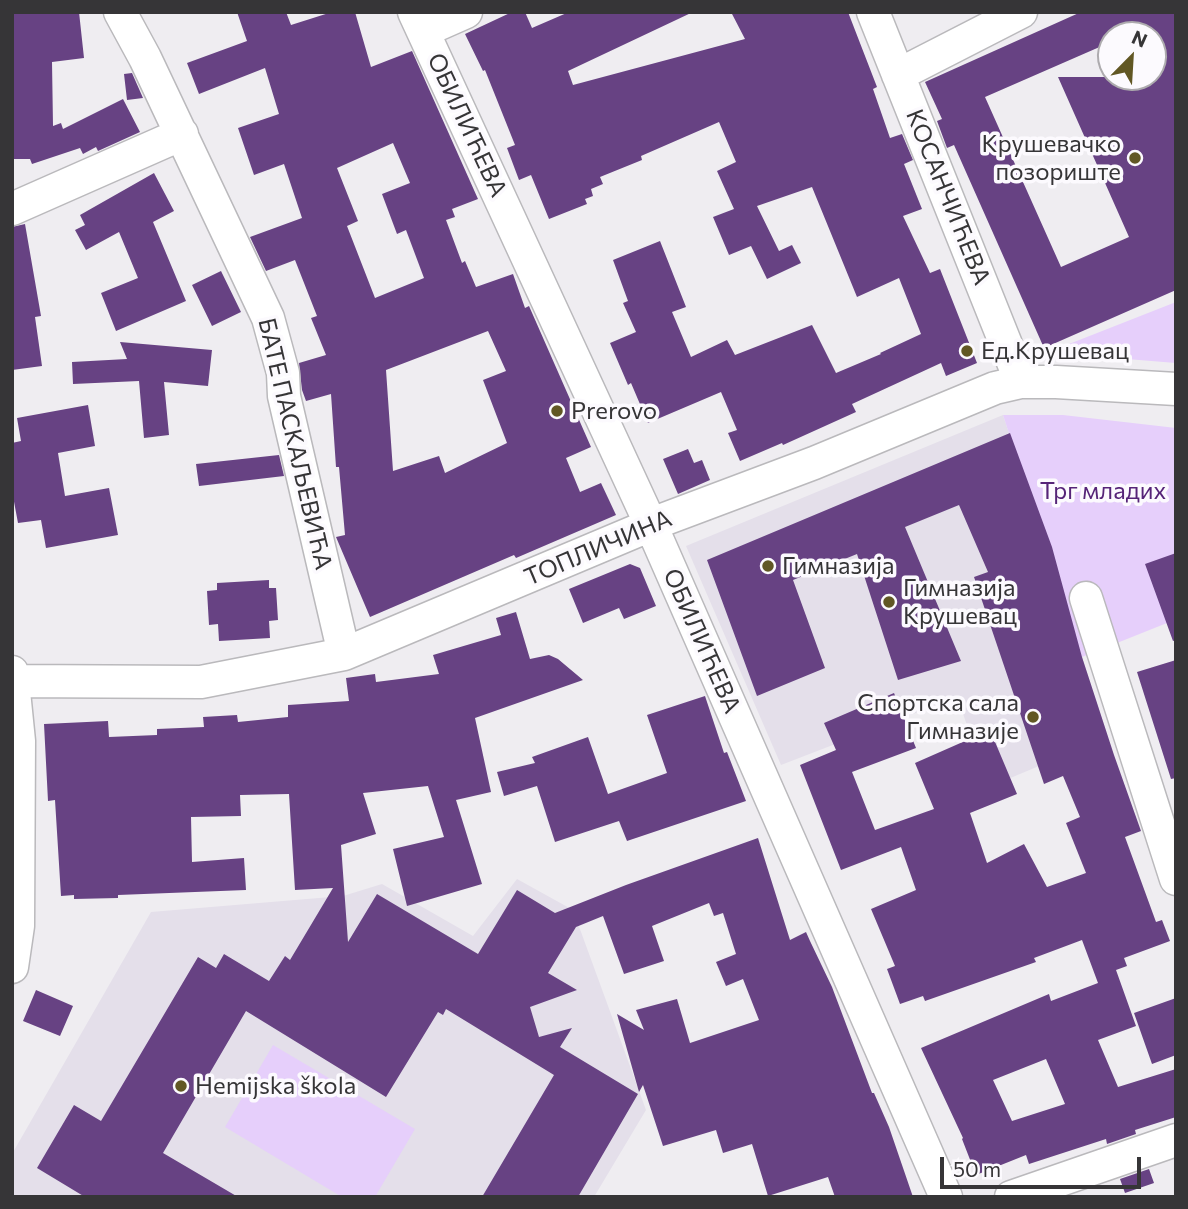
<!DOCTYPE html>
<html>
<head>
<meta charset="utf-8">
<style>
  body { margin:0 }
  #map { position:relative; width:1188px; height:1209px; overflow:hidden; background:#efedf1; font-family:Commissioner,sans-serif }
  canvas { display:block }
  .frame { position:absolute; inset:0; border:14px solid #363537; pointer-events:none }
  .north { position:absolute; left:1097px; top:21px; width:70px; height:70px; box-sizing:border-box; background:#fcfafe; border:2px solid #adabae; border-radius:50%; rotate:24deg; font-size:19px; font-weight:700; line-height:28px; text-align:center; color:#363537 }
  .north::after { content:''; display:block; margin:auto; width:24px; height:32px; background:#615724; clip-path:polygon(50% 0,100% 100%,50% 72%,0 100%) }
  .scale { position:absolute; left:940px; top:1157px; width:201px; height:32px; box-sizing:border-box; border:4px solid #363537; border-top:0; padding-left:9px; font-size:21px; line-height:24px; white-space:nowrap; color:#363537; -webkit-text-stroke:5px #fcfafe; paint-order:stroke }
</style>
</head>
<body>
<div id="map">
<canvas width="1188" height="1209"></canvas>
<div class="frame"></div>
<div class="north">N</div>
<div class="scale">50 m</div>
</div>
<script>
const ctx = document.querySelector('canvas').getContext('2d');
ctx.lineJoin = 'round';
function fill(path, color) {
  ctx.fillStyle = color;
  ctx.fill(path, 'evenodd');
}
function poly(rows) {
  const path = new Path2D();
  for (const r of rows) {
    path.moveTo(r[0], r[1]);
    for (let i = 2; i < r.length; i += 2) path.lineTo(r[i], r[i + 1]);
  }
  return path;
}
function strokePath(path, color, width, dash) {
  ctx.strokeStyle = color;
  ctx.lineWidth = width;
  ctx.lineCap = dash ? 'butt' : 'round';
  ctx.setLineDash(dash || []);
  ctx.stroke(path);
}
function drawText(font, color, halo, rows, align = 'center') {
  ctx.font = font + ' Commissioner,sans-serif';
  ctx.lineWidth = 7;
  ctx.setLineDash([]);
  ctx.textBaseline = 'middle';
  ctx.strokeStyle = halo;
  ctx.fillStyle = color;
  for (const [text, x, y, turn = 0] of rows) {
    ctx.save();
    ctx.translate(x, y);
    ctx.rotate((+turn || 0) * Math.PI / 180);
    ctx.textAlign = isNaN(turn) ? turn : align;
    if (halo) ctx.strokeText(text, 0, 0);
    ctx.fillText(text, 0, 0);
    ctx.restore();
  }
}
const built = poly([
  [1003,415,1108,737,989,787,957,697,781,765,686,546],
  [517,879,573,910,646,1110,594,1197,12,1197,12,1154,151,912,343,896,382,884,473,936]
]);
const green = poly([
  [1176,302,1176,363,1078,355,1064,346],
  [1003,415,1063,415,1176,428,1176,553,1167,623,1082,657],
  [273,1045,415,1129,375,1197,342,1197,225,1127]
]);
const building = poly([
  [12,12,79,12,84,58,52,62,53,126,61,123,63,129,123,99,140,132,98,151,96,147,83,154,80,148,32,164,30,159,12,159],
  [237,12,286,12,291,25,332,12,355,12,371,67,412,51,478,199,452,209,455,217,446,220,462,263,465,261,476,287,513,274,525,308,529,306,591,447,566,458,580,492,601,483,616,515,516,558,514,555,370,617,336,537,345,535,339,467,336,467,331,394,306,401,302,390,299,363,326,355,311,318,317,316,295,260,266,271,250,237,302,218,284,164,254,175,238,128,279,114,265,68,199,94,187,63,247,41],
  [393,143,410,183,382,194,397,234,406,230,424,278,375,298,347,226,358,221,337,168],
  [488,331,506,371,483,380,507,443,445,473,439,456,393,471,386,370],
  [512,12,525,12,532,28,569,12,693,12,568,71,573,85,745,39,731,12,848,12,877,87,873,89,890,138,902,134,913,160,904,164,922,209,903,216,930,273,940,269,977,363,946,376,941,363,852,404,856,412,783,445,782,443,740,461,728,433,737,430,721,392,648,423,631,383,628,385,610,343,636,332,623,303,628,301,613,260,660,241,686,307,672,312,691,357,727,340,735,355,812,325,836,373,881,354,880,353,921,334,899,278,857,297,812,187,757,206,779,251,792,245,801,263,767,279,751,246,729,255,713,217,734,209,717,171,736,162,719,122,641,156,642,160,600,177,603,184,591,189,593,196,585,199,587,204,549,219,531,175,519,180,507,148,515,145,485,70,483,71,465,34],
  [1081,12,1176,12,1176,290,1044,348,954,145,947,148,937,121,942,119,925,82],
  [1111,35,1153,35,1153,77,1058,77,1129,237,1061,267,985,97,1111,42],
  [132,73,143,98,127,100,124,74],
  [154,173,174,211,153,222,186,301,116,331,101,293,138,278,119,232,86,250,75,230,85,225,80,215],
  [25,224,41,316,35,317,42,366,12,370,12,227],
  [221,271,241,312,212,326,192,285],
  [120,342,212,350,208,386,164,382,169,435,144,438,139,381,73,384,72,362,127,359],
  [88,405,95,446,58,453,65,496,109,488,118,535,46,548,41,520,18,523,12,491,12,443,21,441,17,418],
  [1010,433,1052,547,1082,657,1114,755,1141,831,1125,837,1156,922,1162,920,1170,941,1124,958,1127,966,1116,970,1136,1026,1098,1040,1118,1087,1176,1069,1176,1117,1135,1130,1136,1134,1107,1144,1106,1139,1029,1164,1026,1155,976,1175,962,1139,963,1138,921,1048,1049,994,1051,1001,1098,983,1082,940,1034,958,1036,962,925,1001,923,996,900,1004,887,969,895,966,871,909,916,890,901,847,841,870,800,765,836,750,824,723,894,693,916,748,852,772,875,830,934,809,915,763,990,730,1017,794,970,813,987,863,1024,844,1047,887,1086,873,1066,823,1080,817,1063,776,1044,784,974,577,988,572,959,505,905,527,961,661,898,680,857,554,793,580,825,668,757,696,707,560],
  [1046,1059,1065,1104,1012,1121,993,1080],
  [688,449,694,463,702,460,710,480,678,494,663,459],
  [279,455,284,476,199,486,196,464],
  [1176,553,1176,640,1173,641,1145,564],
  [630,564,640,568,656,606,624,619,619,608,583,623,569,589],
  [269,580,269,588,276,588,278,620,269,621,270,638,219,641,218,624,209,625,207,591,217,590,217,583],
  [516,612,530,659,549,655,558,659,583,680,475,718,491,792,456,800,482,884,407,906,393,849,444,837,428,786,363,793,376,834,341,845,348,942,377,894,478,954,517,890,555,913,626,885,758,838,790,940,806,932,810,941,832,987,872,1093,874,1093,889,1127,913,1197,835,1197,828,1177,768,1196,752,1144,723,1153,716,1130,663,1146,643,1085,639,1092,617,1014,644,1030,636,1010,677,999,690,1043,759,1020,743,979,726,986,716,962,736,954,723,913,714,916,709,903,652,926,664,961,624,974,603,916,576,927,548,973,577,990,530,1007,539,1037,572,1028,560,1047,638,1094,578,1197,482,1197,554,1075,446,1009,443,1015,438,1012,386,1097,246,1011,163,1153,238,1197,85,1197,37,1168,74,1105,101,1121,198,957,216,968,224,954,269,981,285,956,290,960,333,888,295,890,289,794,240,795,241,816,191,817,192,862,244,858,246,890,118,895,118,898,74,899,74,895,61,896,55,800,48,801,44,724,108,721,109,737,157,735,157,729,204,727,203,717,237,715,238,722,288,717,288,705,349,701,346,678,375,674,376,682,439,674,433,655,501,635,496,618],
  [1176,660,1176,778,1171,779,1137,672],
  [705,696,724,753,727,752,746,801,627,841,619,821,555,842,537,786,504,796,497,772,535,763,532,757,588,737,608,794,667,773,647,715],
  [36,990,73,1006,60,1036,23,1021],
  [1176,998,1176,1055,1152,1064,1134,1013],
  [1149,1169,1154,1183,1125,1193,1120,1179]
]);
const minor = poly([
  [120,12,145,58,268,318,283,373,284,396,344,654],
  [414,12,651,525,946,1197],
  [873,12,1021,382],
  [423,31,466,12],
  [898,75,1021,12],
  [12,209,182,134],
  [1086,598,1176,879],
  [12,672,19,741,18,926,12,967],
  [12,681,201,682,344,654,665,519,814,463,995,388,1021,382,1056,382,1176,389],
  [1011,1197,1176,1140]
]);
const markers = [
  [1135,158,7,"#615724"],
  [967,351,7,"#615724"],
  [557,411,7,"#615724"],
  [768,566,7,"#615724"],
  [889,602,7,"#615724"],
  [1033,717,7,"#615724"],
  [181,1086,7,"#615724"]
];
const streetNames = [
  ["ОБИЛИЋЕВА",467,125,65],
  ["КОСАНЧИЋЕВА",948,197,68],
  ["БАТЕ ПАСКАЉЕВИЋА",295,444,77],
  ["ТОПЛИЧИНА",598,548,-23],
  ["ОБИЛИЋЕВА",702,641,66]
];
const poiNames = [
  ["Крушевачко",1121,144,"right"],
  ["позориште",1121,172,"right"],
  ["Ед.Крушевац",981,351],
  ["Prerovo",571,411],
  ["Гимназија",782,566],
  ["Гимназија",903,588],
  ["Крушевац",903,616],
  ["Спортска сала",1019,703,"right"],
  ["Гимназије",1019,731,"right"],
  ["Hemijska škola",195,1086]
];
const parkNames = [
  ["Трг младих",1103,491]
];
fill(built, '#e4dfea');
fill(green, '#e6cffb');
fill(building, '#674283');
strokePath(minor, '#bab9bc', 35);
strokePath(minor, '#fff', 32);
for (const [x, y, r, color] of markers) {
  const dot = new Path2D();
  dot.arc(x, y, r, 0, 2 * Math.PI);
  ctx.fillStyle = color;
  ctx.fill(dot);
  strokePath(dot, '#fcfafe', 2.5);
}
drawText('24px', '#363537', '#fcfafe', streetNames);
drawText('24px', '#363537', '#fcfafe', poiNames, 'left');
drawText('24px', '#562478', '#fcfafe', parkNames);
</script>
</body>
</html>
